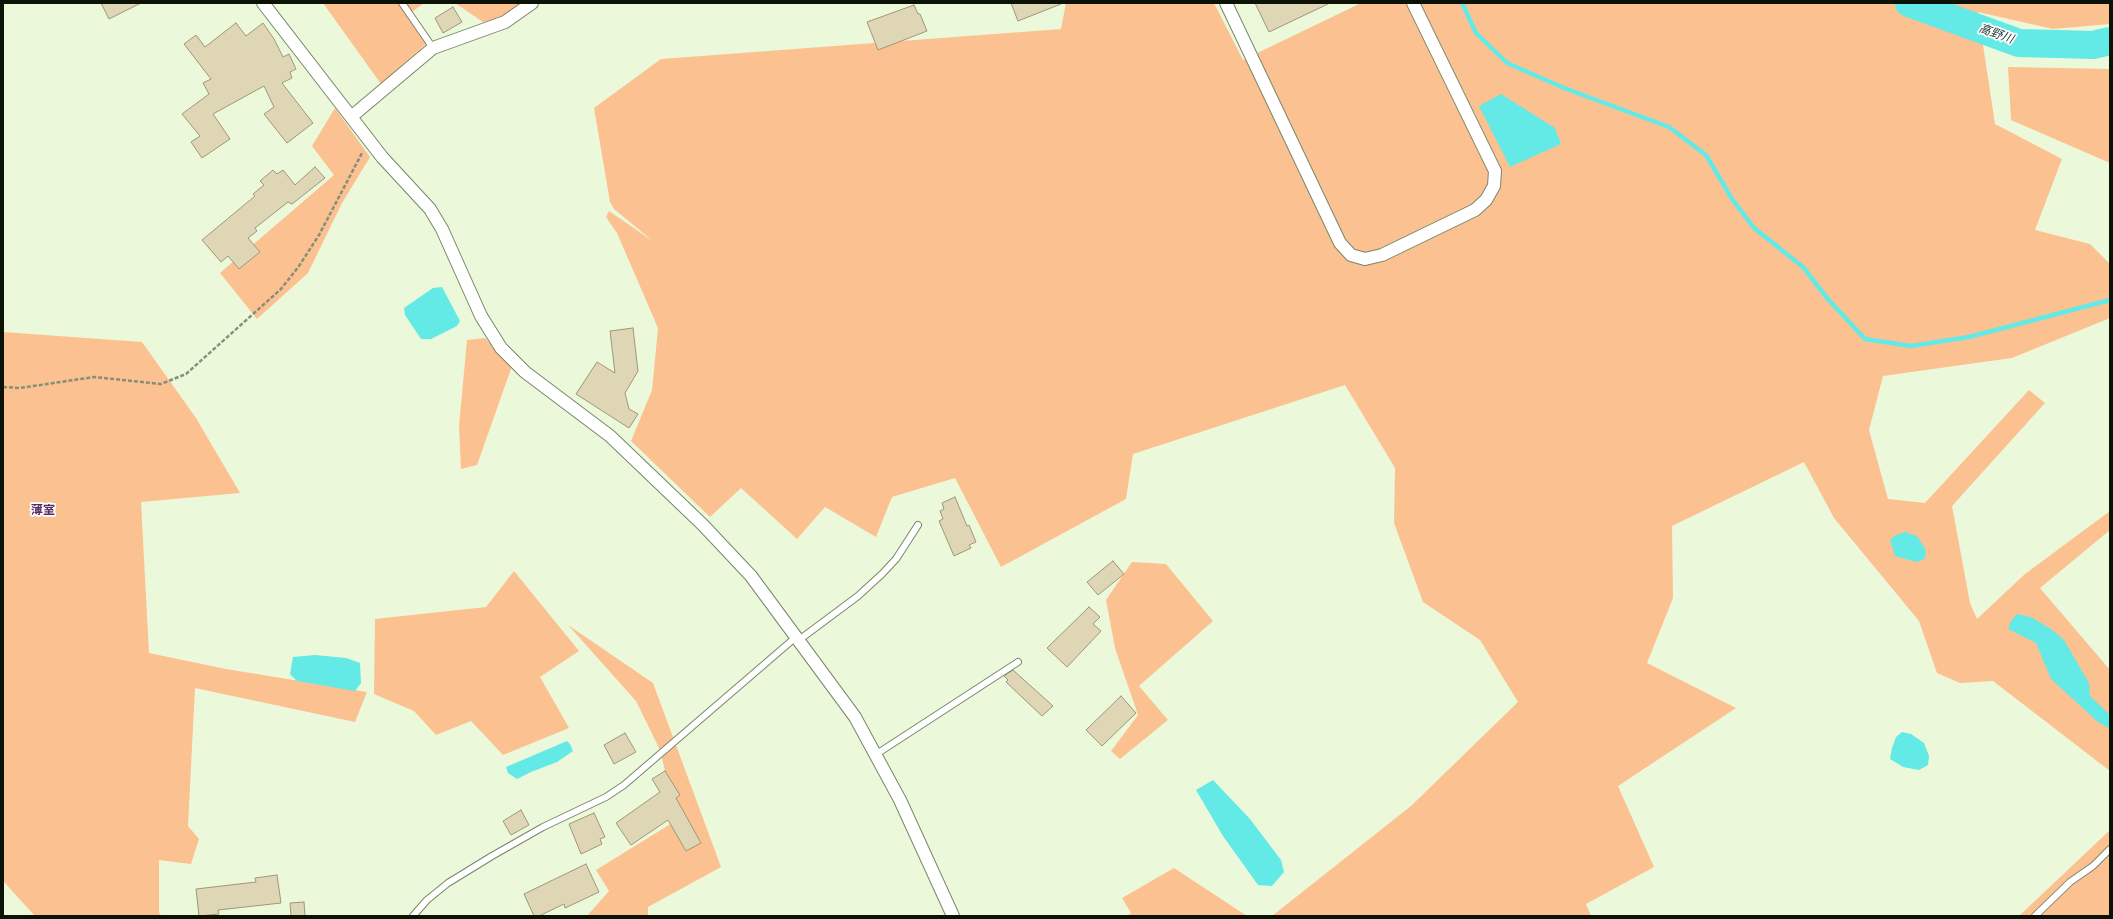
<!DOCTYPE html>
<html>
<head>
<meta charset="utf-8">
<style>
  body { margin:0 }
  #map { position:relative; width:2113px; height:919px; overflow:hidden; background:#ebf9da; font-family:Cabin,sans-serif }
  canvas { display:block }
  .frame { position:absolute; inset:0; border:4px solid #0d1207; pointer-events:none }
</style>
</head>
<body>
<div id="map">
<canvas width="2113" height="919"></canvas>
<div class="frame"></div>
</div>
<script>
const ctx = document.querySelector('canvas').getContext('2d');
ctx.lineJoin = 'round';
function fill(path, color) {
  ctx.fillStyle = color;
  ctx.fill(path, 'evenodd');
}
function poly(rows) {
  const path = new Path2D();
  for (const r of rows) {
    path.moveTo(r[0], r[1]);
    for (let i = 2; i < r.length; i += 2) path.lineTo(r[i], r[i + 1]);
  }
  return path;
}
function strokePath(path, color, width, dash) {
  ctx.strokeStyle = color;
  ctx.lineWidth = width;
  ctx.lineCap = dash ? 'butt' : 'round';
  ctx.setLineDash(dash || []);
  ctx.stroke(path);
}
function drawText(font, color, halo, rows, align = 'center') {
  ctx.font = font + ' Cabin,"Noto Sans JP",sans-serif';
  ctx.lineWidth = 3.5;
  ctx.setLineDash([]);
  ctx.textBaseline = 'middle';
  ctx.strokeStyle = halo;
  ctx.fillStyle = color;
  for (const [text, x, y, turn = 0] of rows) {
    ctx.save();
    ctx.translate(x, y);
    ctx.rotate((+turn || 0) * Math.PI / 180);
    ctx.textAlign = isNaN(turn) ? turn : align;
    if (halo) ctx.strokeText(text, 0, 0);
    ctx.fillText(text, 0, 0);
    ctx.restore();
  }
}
const green = poly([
  [323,3,424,3,408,15,427,43,381,84],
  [455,3,526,3,502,20,483,22],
  [1066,3,1214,3,1243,60,1361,3,2110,3,2110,24,2053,29,1978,12,1995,124,2062,159,2035,230,2090,244,2110,264,2110,318,2012,358,1883,376,1869,430,1888,499,1925,503,2029,390,2045,403,1952,506,1970,603,1977,619,2025,574,2110,511,2110,530,2040,588,2110,670,2110,771,1993,681,1960,683,1937,673,1919,621,1834,518,1804,462,1672,526,1673,598,1647,663,1736,708,1618,786,1654,867,1586,904,1591,916,1272,916,1411,806,1518,702,1480,640,1423,602,1394,523,1395,468,1345,385,1133,454,1126,499,1001,567,955,478,892,497,876,537,825,507,797,539,741,488,710,517,631,441,652,390,658,328,617,233,606,217,609,211,654,242,614,209,610,202,594,108,661,59,1061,29],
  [2008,67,2110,69,2110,163,2011,120],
  [335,108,370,157,342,203,308,273,257,319,220,273,334,175,312,146],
  [3,332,142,342,196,418,240,493,141,502,149,653,226,669,367,692,355,722,195,688,188,826,199,839,191,864,159,860,159,912,161,916,35,916,3,881],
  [485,338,512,366,477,465,461,469,459,426,467,340],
  [1132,562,1166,564,1213,621,1139,686,1168,720,1120,759,1111,751,1138,715,1115,648,1106,600],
  [514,571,579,651,540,677,569,728,503,755,471,721,436,735,414,711,374,694,375,619,486,607],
  [568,625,653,683,721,867,648,907,648,916,587,916,609,891,596,870,677,820,660,750,636,701],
  [2110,830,2110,916,2019,916],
  [1174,868,1247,916,1127,916,1131,913,1122,898]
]);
const water = poly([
  [1501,94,1555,128,1561,144,1510,167,1479,106],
  [442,287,460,321,457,326,431,339,421,339,405,315,404,308,433,288],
  [1905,532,1917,536,1926,550,1925,559,1916,562,1895,556,1890,540,1896,535],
  [2017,614,2031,617,2051,629,2064,640,2089,683,2090,696,2110,715,2110,729,2098,722,2051,679,2036,643,2008,629,2011,621],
  [315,655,346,658,360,663,361,683,355,691,297,681,290,674,293,657],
  [1902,732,1911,734,1924,743,1929,756,1928,765,1919,770,1903,767,1890,759,1892,748,1896,737],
  [567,741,570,744,573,751,557,762,531,772,517,779,508,773,506,767],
  [1213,780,1250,819,1281,860,1284,872,1272,886,1258,885,1223,836,1196,790]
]);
const stream = poly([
  [1462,3,1476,33,1507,63,1564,88,1669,127,1706,155,1732,199,1754,228,1803,267,1827,298,1865,339,1911,346,1969,337,2110,300]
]);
const river = poly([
  [1909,3,2019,43,2093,45,2110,41]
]);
const building = poly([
  [101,3,141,3,109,19,101,3],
  [1011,3,1061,3,1061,4,1018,21,1011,3],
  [1255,3,1330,3,1269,32,1255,3],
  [914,5,918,14,920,14,927,31,878,50,867,22,914,5],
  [453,7,462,22,443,33,435,18,453,7],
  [236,23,246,36,263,23,274,39,283,57,289,54,296,69,290,72,292,78,282,83,313,123,287,143,264,114,274,107,264,86,213,114,230,139,202,158,191,142,200,136,182,114,209,94,203,83,211,79,184,44,196,35,205,47,236,23],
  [315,167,325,178,292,204,288,202,255,228,257,231,248,238,260,252,239,269,228,256,221,262,202,240,255,196,253,194,264,185,260,181,273,170,277,174,283,170,295,185,315,167],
  [633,328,638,371,625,393,629,409,638,414,629,428,576,394,597,362,615,373,610,331,633,328],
  [955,497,967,526,969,525,976,542,969,545,971,548,954,556,939,521,943,519,940,511,944,509,942,503,955,497],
  [1113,561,1124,574,1098,595,1087,582,1113,561],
  [1089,607,1100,617,1093,624,1101,631,1067,667,1047,648,1089,607],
  [1013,670,1053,706,1042,716,1006,682,1008,680,1004,676,1013,670],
  [1121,696,1136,713,1102,746,1086,730,1121,696],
  [625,733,636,752,614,764,604,745,625,733],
  [665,771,680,795,676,798,701,843,686,851,668,820,631,845,616,823,660,792,652,779,665,771],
  [521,810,529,825,511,835,503,821,521,810],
  [594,813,605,837,600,839,602,844,581,854,569,824,594,813],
  [586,864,599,892,565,908,564,904,539,916,534,916,524,894,586,864],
  [277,875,281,903,218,910,219,914,199,916,196,889,256,882,255,878,277,875],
  [304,902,305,916,291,916,290,903,304,902]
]);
const path = poly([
  [3,387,20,388,94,377,161,384,186,374,281,289,299,266,319,235,362,153]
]);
const service = poly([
  [402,3,433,48],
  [799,640,858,596,882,574,896,559,918,525],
  [875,755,1018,662],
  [413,916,427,900,448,883,492,856,543,827,606,797,624,785,796,637],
  [2035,916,2070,882,2093,866,2110,849]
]);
const minor = poly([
  [263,3,382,157,430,209,442,229,481,316,501,348,525,372,610,436,703,525,751,576,855,717,900,800,953,916],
  [1226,3,1340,243,1351,255,1365,259,1382,255,1475,210,1486,200,1494,186,1495,171,1413,3],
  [351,117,433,48,505,22,532,3]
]);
const waterNames = [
  ["高野川",1996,34,20]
];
const neighbourhoodNames = [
  ["薄室",43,510]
];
fill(green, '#fcc191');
fill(water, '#63e9e6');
strokePath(stream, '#63e9e6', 4.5);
strokePath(river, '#63e9e6', 28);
fill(building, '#dfd6b6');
strokePath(building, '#9f9679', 1);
strokePath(service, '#7a866a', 8);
strokePath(minor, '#7a866a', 14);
strokePath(path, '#858f79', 2.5, [4, 2]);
strokePath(service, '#fff', 6);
strokePath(minor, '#fff', 12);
drawText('italic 12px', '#1e3534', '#fff', waterNames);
drawText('bold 12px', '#582c61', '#fff', neighbourhoodNames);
</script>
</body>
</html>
